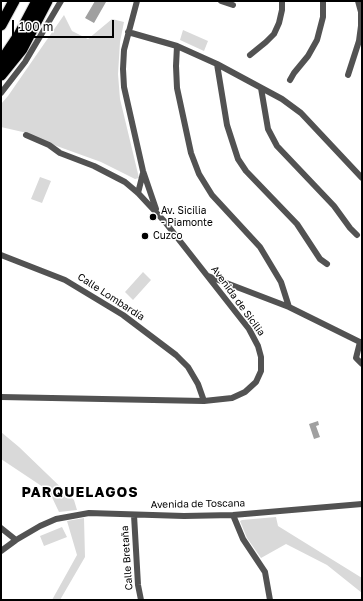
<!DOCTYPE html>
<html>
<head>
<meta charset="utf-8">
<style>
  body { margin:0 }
  #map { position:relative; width:363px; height:601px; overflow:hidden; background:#fff; font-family:"Golos Text",sans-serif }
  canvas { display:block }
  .frame { position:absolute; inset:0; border:2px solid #000; pointer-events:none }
  .scale { position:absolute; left:12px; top:20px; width:102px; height:18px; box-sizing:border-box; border:2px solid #000; border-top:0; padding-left:5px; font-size:12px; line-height:14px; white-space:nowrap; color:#000; -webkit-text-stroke:3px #fff; paint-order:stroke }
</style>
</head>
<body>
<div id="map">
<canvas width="363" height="601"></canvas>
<div class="frame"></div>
<div class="scale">100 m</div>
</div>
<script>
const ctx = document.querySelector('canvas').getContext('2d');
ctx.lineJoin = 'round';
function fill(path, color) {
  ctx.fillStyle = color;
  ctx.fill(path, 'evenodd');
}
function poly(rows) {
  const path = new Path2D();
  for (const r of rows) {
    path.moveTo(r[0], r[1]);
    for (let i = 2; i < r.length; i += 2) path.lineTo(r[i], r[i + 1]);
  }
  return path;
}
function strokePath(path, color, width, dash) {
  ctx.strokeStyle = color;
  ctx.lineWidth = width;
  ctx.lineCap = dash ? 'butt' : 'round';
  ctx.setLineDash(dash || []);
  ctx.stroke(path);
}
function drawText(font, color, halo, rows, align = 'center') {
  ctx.font = font + ' "Golos Text",sans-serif';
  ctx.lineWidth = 3;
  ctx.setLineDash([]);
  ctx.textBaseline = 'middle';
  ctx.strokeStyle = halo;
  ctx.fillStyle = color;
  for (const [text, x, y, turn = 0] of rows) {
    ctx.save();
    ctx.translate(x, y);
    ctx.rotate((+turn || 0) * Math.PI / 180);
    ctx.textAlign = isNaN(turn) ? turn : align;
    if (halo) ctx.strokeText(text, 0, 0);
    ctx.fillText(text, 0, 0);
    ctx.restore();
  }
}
const green = poly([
  [64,15,72,31,88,39,112,19,124,22,120,42,118,74,120,99,139,178,135,179,101,162,54,145,27,133,1,127,1,104,8,96],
  [183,30,208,41,204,51,180,40],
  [40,177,51,181,42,203,31,199],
  [143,272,151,280,133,300,125,292],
  [1,432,19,447,74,500,77,510,59,512,49,491,1,459],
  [276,517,278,526,362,578,362,593,327,565,286,544,261,558,247,538,240,521,242,520],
  [84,518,85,557,60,600,52,600,77,555,67,521],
  [62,527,67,537,44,546,40,536]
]);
const water = poly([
  [95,1,106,2,94,23,85,18],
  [318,421,319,425,316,426,320,437,314,439,309,424]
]);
const street = poly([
  [137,1,124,50,123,69,124,87,143,171,156,209],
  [221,1,233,5],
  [128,32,177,46,217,64,282,99,301,113,362,178],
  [177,46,176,66,177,88,191,153,199,174,212,195,260,247,281,282,289,307],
  [250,55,266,42,274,34,279,23,282,10,282,1],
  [217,64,227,125,238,159,246,171,297,224,320,259,327,264],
  [348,75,359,41,361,26,361,12,358,1],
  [290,80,294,73,308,56,317,40,323,17,323,1],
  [261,88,268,129,277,146,334,206,350,228,357,235],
  [1,93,25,62,61,1],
  [138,193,143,173],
  [1,255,65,280,123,315,176,355,188,367,198,384,204,401],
  [208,276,289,307,362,343],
  [360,342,356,358,362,364],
  [1,397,204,401,232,398,245,392,256,382,261,371,261,357,258,346,249,329,165,222,138,193,125,182,94,166,60,153,49,145,26,135],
  [134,515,138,585,141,600],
  [233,515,243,539,265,572,270,600],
  [1,528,16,540],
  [1,551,16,540,40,526,56,519,89,513,184,516,233,515,362,504]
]);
const highway = poly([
  [1,25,14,1],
  [1,62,19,35,37,1],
  [1,75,22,49,47,1]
]);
const markers = [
  [153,217,4,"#000"],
  [145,236,4,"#000"]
];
const poiNames = [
  ["Av. Sicilia",161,211],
  ["- Piamonte",161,223],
  ["Cuzco",153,236]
];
const streetNames = [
  ["Calle Lombardía",111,297,33],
  ["Avenida de Sicilia",238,301,54],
  ["Avenida de Toscana",198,504,-1],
  ["Calle Bretaña",127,558,-94]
];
const districtNames = [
  ["PARQUELAGOS",80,493]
];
fill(green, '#d9d9d9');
fill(water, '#a0a0a0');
strokePath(highway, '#dbdbdb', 13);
strokePath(street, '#525252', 6);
strokePath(highway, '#000', 11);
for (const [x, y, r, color] of markers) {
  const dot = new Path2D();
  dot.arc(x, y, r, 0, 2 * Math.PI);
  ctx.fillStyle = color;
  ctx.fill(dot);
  strokePath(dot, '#fff', 1.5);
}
drawText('10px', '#000', '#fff', poiNames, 'left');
drawText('10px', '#000', '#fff', streetNames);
ctx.letterSpacing = '1px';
drawText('bold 14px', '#000', '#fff', districtNames);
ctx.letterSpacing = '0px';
</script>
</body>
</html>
